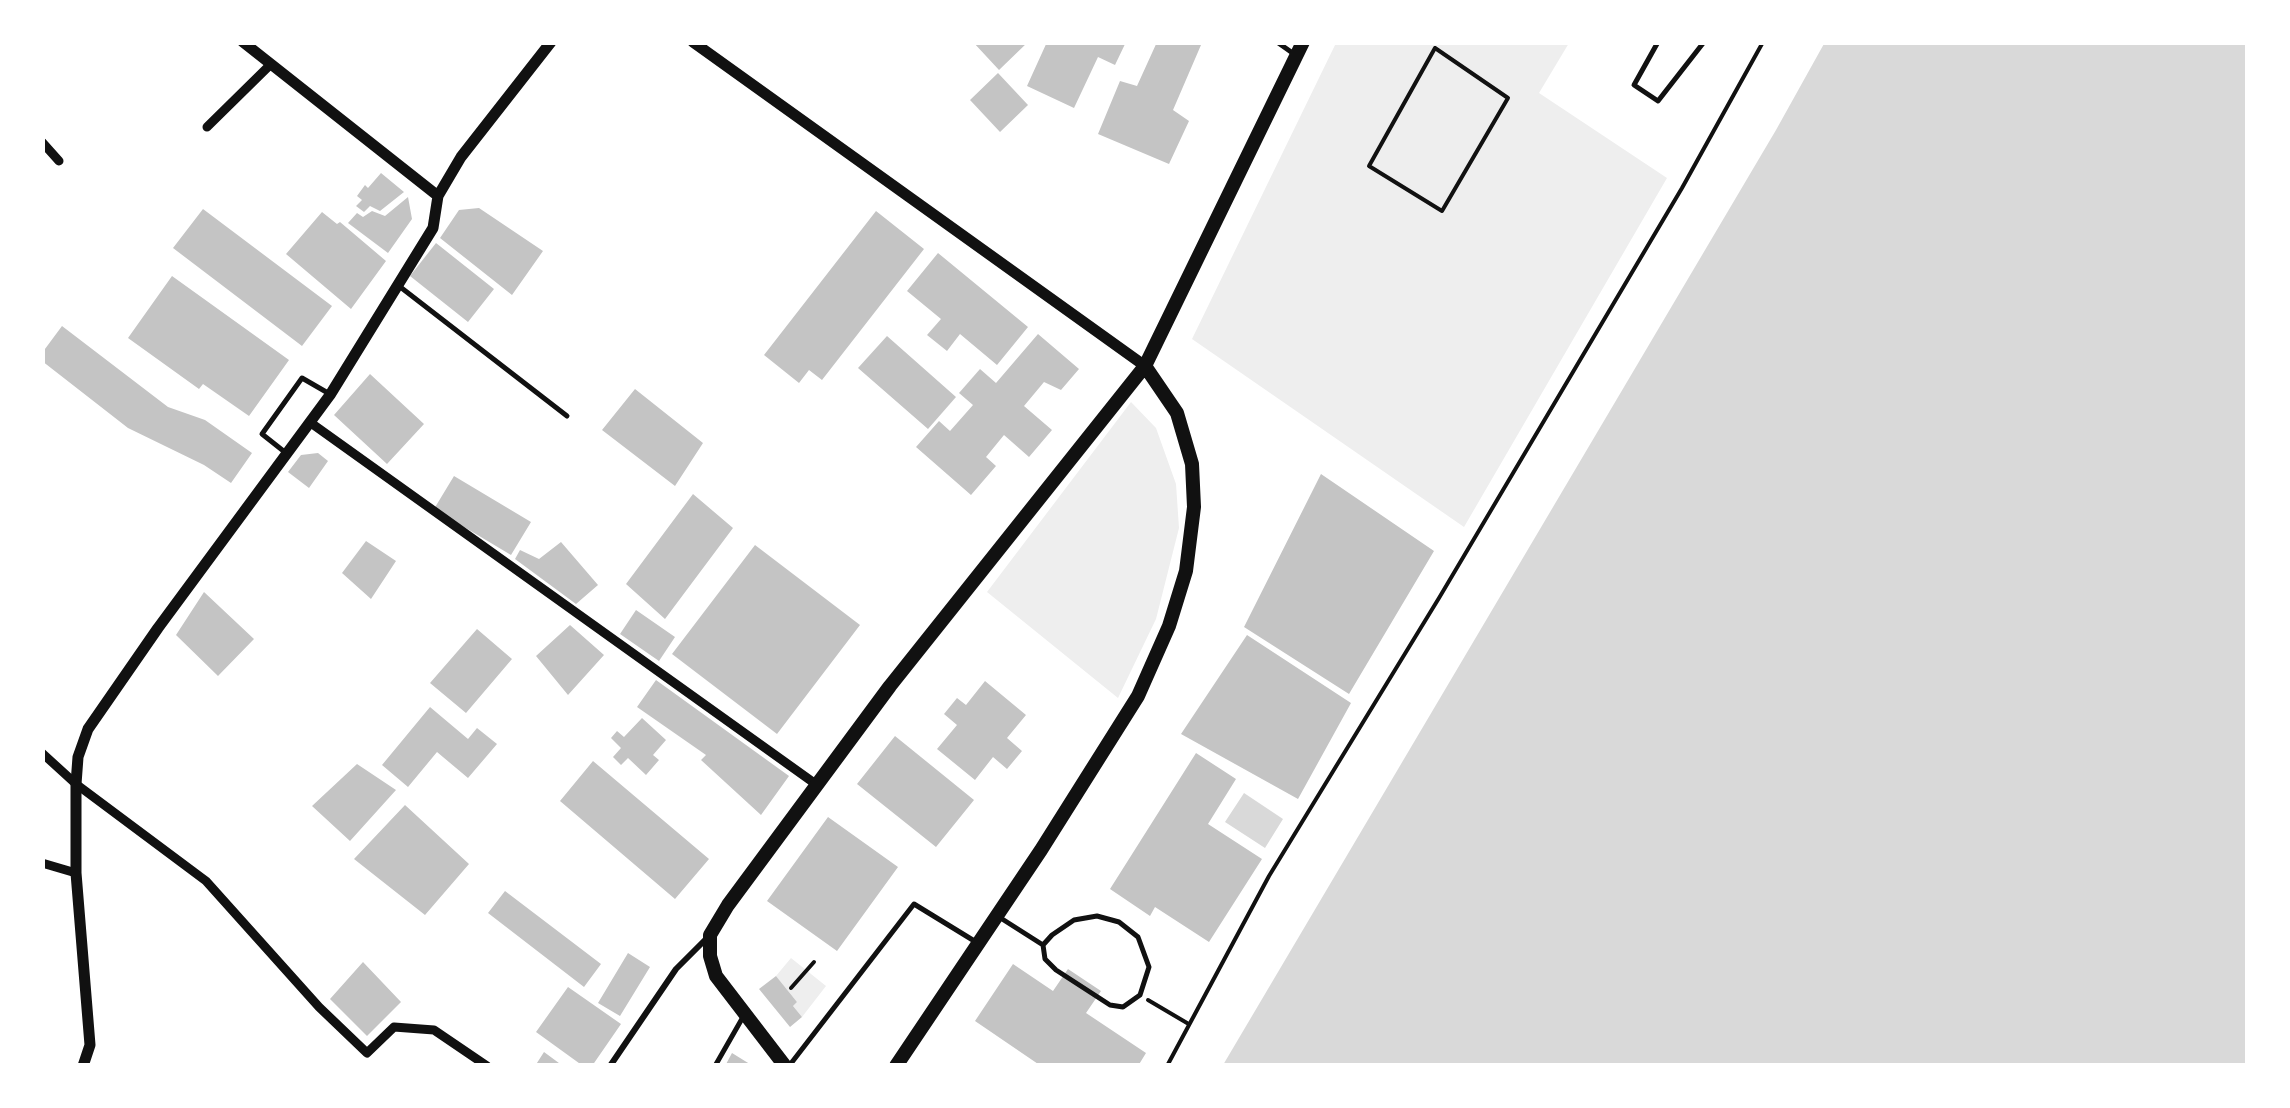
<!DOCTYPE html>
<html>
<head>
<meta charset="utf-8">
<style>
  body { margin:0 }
  #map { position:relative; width:2290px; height:1108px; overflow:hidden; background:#fff; font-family:Barlow,sans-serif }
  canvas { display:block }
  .frame { position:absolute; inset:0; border:45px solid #fff; pointer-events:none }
</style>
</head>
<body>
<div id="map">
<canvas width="2290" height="1108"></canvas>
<div class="frame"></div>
</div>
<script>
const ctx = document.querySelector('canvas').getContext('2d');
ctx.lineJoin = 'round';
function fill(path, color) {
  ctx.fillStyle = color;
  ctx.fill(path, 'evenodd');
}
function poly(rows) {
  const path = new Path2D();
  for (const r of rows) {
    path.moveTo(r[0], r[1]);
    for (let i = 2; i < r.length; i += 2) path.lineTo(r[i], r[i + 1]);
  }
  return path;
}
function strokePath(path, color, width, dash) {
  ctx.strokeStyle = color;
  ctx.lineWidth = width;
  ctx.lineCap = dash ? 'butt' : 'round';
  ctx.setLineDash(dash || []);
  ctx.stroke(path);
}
const green = poly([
  [1336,43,1569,43,1539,93,1667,178,1464,527,1192,339],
  [1131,402,1156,428,1176,484,1179,528,1156,619,1118,698,987,592],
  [791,958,826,986,802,1017,793,1006,797,1002,776,976]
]);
const water = poly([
  [1825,42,2247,43,2247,1065,1223,1065,1776,130],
  [1244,793,1283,819,1265,848,1225,822]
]);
const building = poly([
  [973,42,1028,42,999,70],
  [1047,42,1126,42,1115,65,1098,57,1074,108,1027,86],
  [1157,42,1201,45,1173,110,1189,121,1169,164,1098,134,1120,81,1137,86],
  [998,73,1028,105,1000,132,970,100],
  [381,173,404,192,380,211,370,206,364,212,356,206,362,200,357,196,365,185,368,188],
  [408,197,412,219,388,253,348,223,357,213,363,217,372,211,385,216],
  [479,208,543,251,512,295,440,238,459,210],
  [203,209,332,306,302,346,173,248],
  [876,211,924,249,822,380,809,370,799,383,764,355],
  [322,212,337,224,340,222,386,261,351,309,286,254],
  [436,243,494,289,468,322,410,276],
  [938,253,1028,327,997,365,960,334,947,351,927,335,941,319,907,291],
  [172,276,289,360,249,416,203,384,199,389,128,338],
  [62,326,168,407,205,420,252,453,231,483,204,465,128,428,42,361,42,353],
  [1038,334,1079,369,1061,390,1044,382,1024,406,1052,430,1029,457,1004,435,986,457,996,466,971,495,916,447,939,421,950,431,973,405,959,393,980,369,996,383],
  [887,336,956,397,928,429,858,368],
  [370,374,424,424,387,464,334,415],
  [635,389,703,443,675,486,602,430],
  [318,453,328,461,309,488,288,472,301,455],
  [1321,474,1434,551,1349,694,1244,627],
  [454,476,531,522,511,555,434,509],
  [693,494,733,528,665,619,626,584],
  [366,541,396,561,371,599,342,573],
  [561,542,598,585,576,604,515,559,520,550,539,559],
  [755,545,860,625,777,734,672,654],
  [204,592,254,639,218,676,176,635],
  [636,610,675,637,659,661,620,634],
  [570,625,604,655,568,695,536,656],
  [477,629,512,659,466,713,430,683],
  [1247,635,1351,703,1298,799,1181,734],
  [656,680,789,776,761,815,701,760,706,755,637,707],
  [985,681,1026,715,1007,738,1022,751,1007,769,993,757,975,780,937,749,957,725,944,714,957,698,966,705],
  [430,707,468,739,477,728,497,744,468,778,437,752,408,787,382,765],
  [642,718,666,740,653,755,659,760,646,775,628,758,621,765,613,757,621,748,611,738,617,731,624,737],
  [895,736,974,800,936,847,857,784],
  [1196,753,1236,779,1208,824,1262,859,1209,942,1155,907,1150,916,1110,889],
  [593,761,709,859,675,899,560,801],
  [357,764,396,790,350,841,312,806],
  [405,805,469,864,425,915,354,859],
  [828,817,898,867,837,951,767,901],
  [505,891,601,964,584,987,488,913],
  [628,953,650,967,620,1016,598,1003],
  [363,962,401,1002,367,1036,330,999],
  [1013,964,1053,991,1068,969,1101,991,1086,1013,1146,1053,1138,1066,1041,1066,975,1021],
  [776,976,797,1002,793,1006,802,1017,790,1027,759,989],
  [568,987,621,1024,592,1066,583,1066,536,1032],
  [544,1052,563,1066,535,1066],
  [732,1053,753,1066,725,1066]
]);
const path = poly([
  [1435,48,1508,98,1442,211,1369,166,1435,48],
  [791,988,814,962],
  [1148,1000,1187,1023],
  [1167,1066,1269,876,1439,598,1682,188,1763,42]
]);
const service = poly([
  [1277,42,1294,54],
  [1658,42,1634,85,1658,101,1704,42],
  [399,286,567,416],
  [286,453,262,434,302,378,328,393],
  [1097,916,1119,922,1138,937,1149,967,1140,995,1123,1007,1110,1005,1056,970,1045,959,1043,945,1052,935,1074,920,1097,916],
  [999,917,1043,945],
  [715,1066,743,1017],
  [789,1066,914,904,976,942]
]);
const pedestrian = poly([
  [610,1066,676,969,709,936]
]);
const minor = poly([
  [207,127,270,65],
  [42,142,59,161],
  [311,423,817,785],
  [42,753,76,784,206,881,319,1007,367,1053,394,1027,434,1030,487,1066],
  [42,863,76,873]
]);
const tertiary = poly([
  [243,42,438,196],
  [693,42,1145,366],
  [83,1066,90,1045,76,873,76,784,78,757,88,729,158,628,330,395,433,228,438,196,461,157,551,42]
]);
const primary = poly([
  [785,1066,716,976,710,956,710,935,728,905,890,686,1145,366,1303,42],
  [896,1066,1041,850,1138,696,1169,626,1186,571,1194,507,1192,464,1177,413,1145,366]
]);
fill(green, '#eee');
fill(water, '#d9d9d9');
fill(building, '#c4c4c4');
strokePath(path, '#111', 4);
strokePath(service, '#111', 5);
strokePath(pedestrian, '#111', 6);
strokePath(minor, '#111', 9);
strokePath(tertiary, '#111', 11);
strokePath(primary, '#111', 14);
</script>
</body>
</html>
